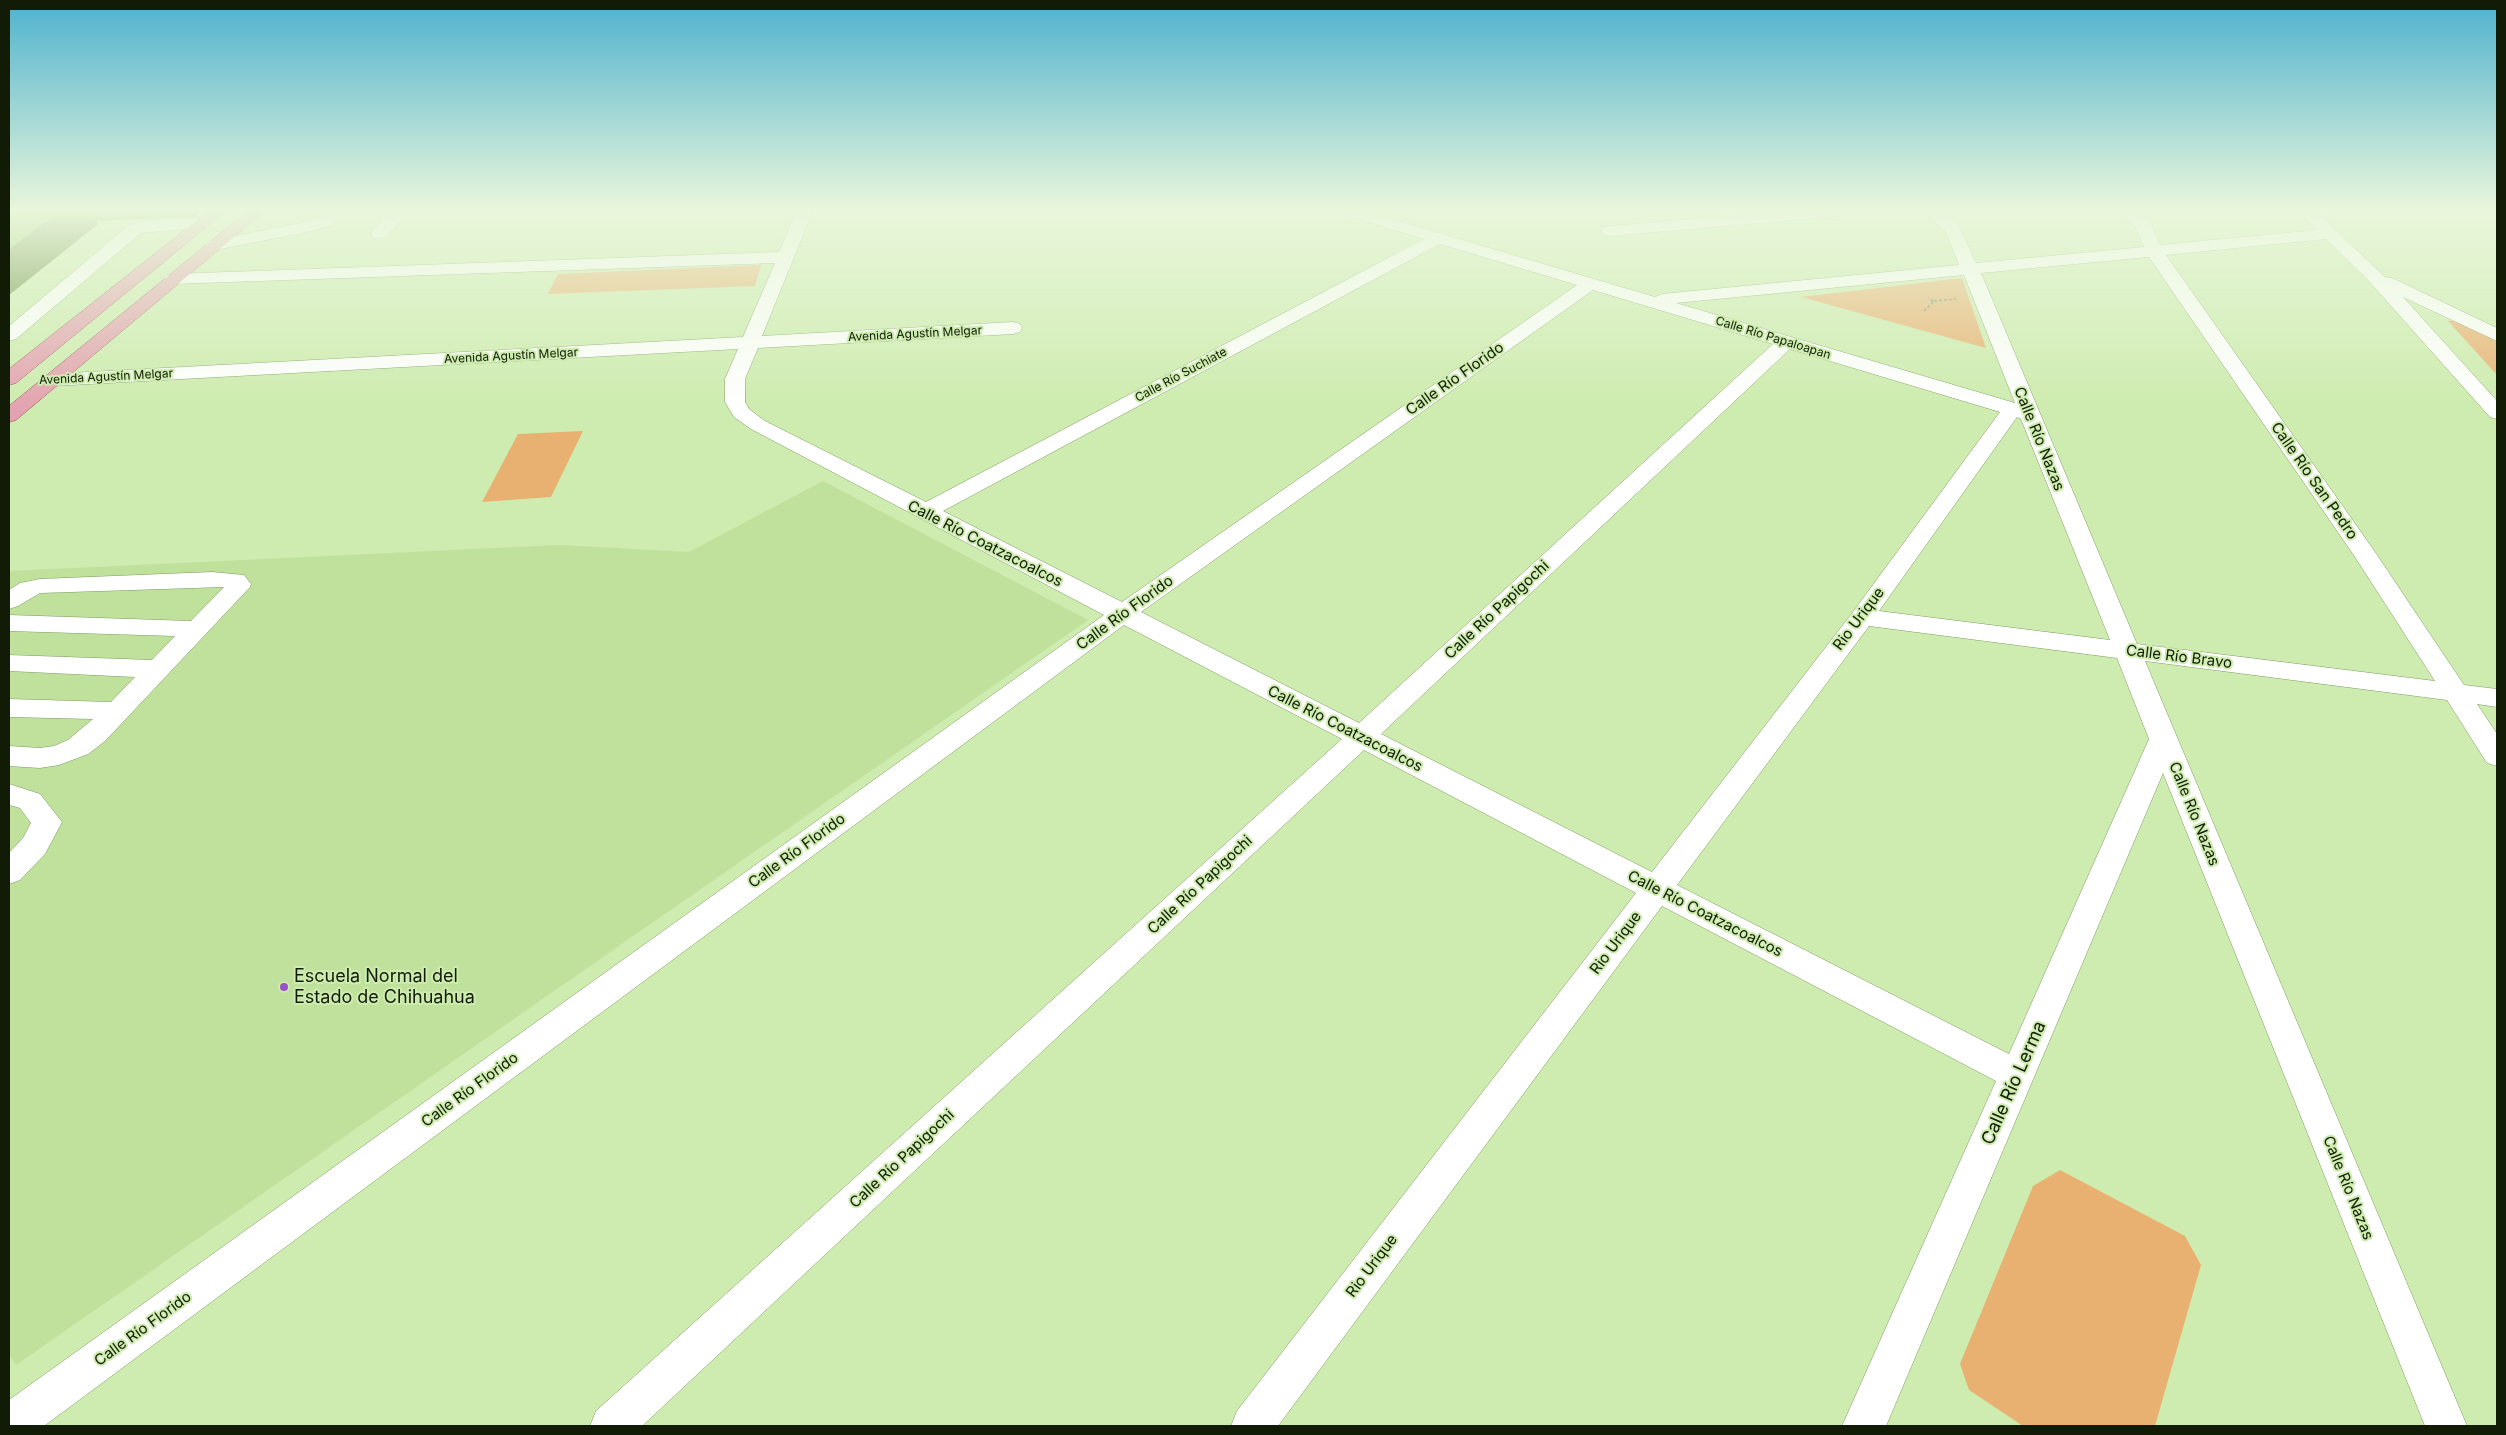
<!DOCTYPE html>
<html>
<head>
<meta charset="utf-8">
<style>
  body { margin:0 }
  #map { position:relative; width:2506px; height:1435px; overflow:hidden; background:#ceecaf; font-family:Inter,sans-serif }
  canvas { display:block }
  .frame { position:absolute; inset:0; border:10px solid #111b05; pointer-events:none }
</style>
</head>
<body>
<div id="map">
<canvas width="2506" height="1435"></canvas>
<div class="frame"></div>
</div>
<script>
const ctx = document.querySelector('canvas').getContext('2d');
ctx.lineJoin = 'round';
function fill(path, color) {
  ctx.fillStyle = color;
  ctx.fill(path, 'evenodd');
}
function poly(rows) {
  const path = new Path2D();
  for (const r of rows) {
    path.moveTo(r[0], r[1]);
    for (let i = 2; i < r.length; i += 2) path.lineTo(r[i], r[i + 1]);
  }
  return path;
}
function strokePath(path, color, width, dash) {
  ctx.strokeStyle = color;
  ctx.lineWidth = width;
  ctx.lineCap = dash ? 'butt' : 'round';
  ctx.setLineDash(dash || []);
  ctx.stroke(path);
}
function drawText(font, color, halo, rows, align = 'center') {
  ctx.font = font + ' Inter,sans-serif';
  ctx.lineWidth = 4;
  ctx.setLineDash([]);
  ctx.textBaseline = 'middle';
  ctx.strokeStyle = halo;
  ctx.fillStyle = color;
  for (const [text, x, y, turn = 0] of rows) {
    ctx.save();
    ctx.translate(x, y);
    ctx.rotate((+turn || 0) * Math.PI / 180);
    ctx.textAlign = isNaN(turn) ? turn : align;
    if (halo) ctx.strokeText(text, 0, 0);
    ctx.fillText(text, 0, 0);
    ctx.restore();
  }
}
const built = poly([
  [823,481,1088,620,16,1365,9,1354,9,571,560,545,689,552]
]);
const green = poly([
  [761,265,755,286,548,294,558,274],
  [1962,278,1986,348,1801,297],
  [2458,320,2470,322,2497,335,2497,375,2448,321],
  [583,431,551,497,482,502,518,434],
  [2060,1170,2185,1236,2201,1265,2155,1426,2023,1426,1969,1390,1960,1364,2033,1186]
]);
const path = poly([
  [1934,301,1956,299],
  [1924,311,1934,301,1928,298]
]);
const minor = poly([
  [335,210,354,210,330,226,303,233,215,250,209,249,206,245,209,241,215,240,301,223,318,218,335,210],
  [394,210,411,210,385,238,373,238,371,234,373,230,394,210],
  [797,210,813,210,762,336,1013,322,1020,324,1022,328,1020,332,1013,334,758,348,745,379,745,402,749,409,765,421,926,502,1424,239,1339,213,1337,210,1361,210,1655,297,1662,294,1959,265,1946,232,1922,210,1939,210,1959,226,1976,263,2144,247,2135,226,2121,210,2138,210,2151,224,2160,245,2317,230,2297,210,2314,210,2385,277,2392,278,2497,328,2497,341,2403,297,2497,401,2497,419,2490,417,2368,280,2326,239,2166,255,2375,552,2464,685,2497,689,2497,707,2477,704,2497,734,2497,766,2487,763,2447,700,2145,661,2467,1426,2425,1426,2163,773,1886,1426,1842,1426,1996,1081,1662,906,1278,1426,1231,1426,1237,1411,1636,893,1364,750,642,1426,590,1426,596,1411,1342,739,1124,625,44,1426,9,1426,9,1400,1104,615,751,429,734,417,725,402,725,379,738,349,52,386,45,384,42,380,45,376,52,374,743,337,775,263,173,284,167,283,164,279,167,275,173,274,779,252,797,210],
  [1440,244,1577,285,1122,602,943,511,1440,244],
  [2149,257,2355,557,2435,681,2137,644,1981,273,2149,257],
  [1964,275,2015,403,1676,303,1964,275],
  [1593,290,1773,344,1359,723,1141,612,1593,290],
  [1790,349,2000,412,1853,612,1652,872,1381,734,1790,349],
  [2017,417,2021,419,2110,640,1879,611,2017,417],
  [1869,626,2117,658,2149,739,2009,1054,1677,885,1869,626],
  [1800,210,1859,210,1851,215,1610,236,1604,235,1602,231,1604,227,1610,226,1800,210],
  [202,218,208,219,210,223,208,227,141,233,16,339,9,341,9,326,129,225,151,220,202,218],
  [212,572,244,575,251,584,250,587,105,741,88,754,59,765,40,768,9,766,9,746,40,748,54,746,68,740,93,719,9,717,9,699,111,702,135,677,9,671,9,655,152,660,175,636,9,631,9,615,191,621,224,587,40,593,18,606,9,609,9,590,20,583,40,579,212,572],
  [9,784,40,794,62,822,45,854,20,880,9,884,9,853,23,838,31,823,20,808,9,805,9,784]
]);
const major = poly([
  [210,210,227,210,16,383,9,385,9,369,210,210],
  [249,210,266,210,16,420,9,422,9,406,249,210]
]);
const wall = poly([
  [9,210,203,210,194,217,96,221,98,224,9,295]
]);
const shadedWall = poly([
  [62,210,90,210,98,224,9,295,9,250],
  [189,210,203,210,194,217]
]);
const building = poly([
  [9,210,62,210,9,250,9,210]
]);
const markers = [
  [284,987,5,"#9953c7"]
];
const farStreetnames = [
  ["Avenida Agustín Melgar",915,334,-3],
  ["Calle Río Papaloapan",1773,338,17],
  ["Avenida Agustín Melgar",511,356,-3],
  ["Calle Río Suchiate",1181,375,-28],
  ["Avenida Agustín Melgar",106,377,-3]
];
const streetNames = [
  ["Calle Río Florido",1455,379,-35],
  ["Calle Río Nazas",2039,439,68],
  ["Calle Río San Pedro",2314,481,55],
  ["Calle Río Coatzacoalcos",985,544,27],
  ["Calle Río Papigochi",1497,610,-43],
  ["Calle Río Florido",1125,613,-36],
  ["Rio Urique",1859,619,-53],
  ["Calle Río Bravo",2179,657,7],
  ["Calle Río Coatzacoalcos",1345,729,27],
  ["Calle Río Nazas",2194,814,68],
  ["Calle Río Florido",797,851,-36],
  ["Calle Río Papigochi",1200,885,-43],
  ["Calle Río Coatzacoalcos",1705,914,27],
  ["Rio Urique",1616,943,-53],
  ["Calle Río Florido",470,1090,-36],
  ["Calle Río Papigochi",902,1159,-43],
  ["Calle Río Nazas",2348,1188,68],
  ["Rio Urique",1372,1266,-53],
  ["Calle Río Florido",143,1329,-36]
];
const nearPoinames = [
  ["Escuela Normal del",294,977],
  ["Estado de Chihuahua",294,998]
];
const nearStreetnames = [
  ["Calle Río Lerma",2014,1083,-66]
];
fill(built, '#bfe19c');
fill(green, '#e9b171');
strokePath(minor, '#7e9b60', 1);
strokePath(major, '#8d4a50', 1);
strokePath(path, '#83996b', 2, [3, 2]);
fill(minor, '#fff');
fill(major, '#e3a2af');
fill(wall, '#82ab50');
fill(shadedWall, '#6a8b41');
fill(building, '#97c75d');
strokePath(building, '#6a8b41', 1);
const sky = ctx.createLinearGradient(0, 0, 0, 410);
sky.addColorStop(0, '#4eb2ce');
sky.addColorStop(0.51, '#e9f6db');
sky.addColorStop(1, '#e9f6db00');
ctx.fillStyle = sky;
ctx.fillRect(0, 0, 2506, 410);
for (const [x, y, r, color] of markers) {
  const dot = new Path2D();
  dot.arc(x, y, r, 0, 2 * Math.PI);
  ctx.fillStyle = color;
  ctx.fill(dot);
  strokePath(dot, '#ceecaf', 2);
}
drawText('12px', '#111b05', '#ceecaf', farStreetnames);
drawText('15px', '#111b05', '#ceecaf', streetNames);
drawText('18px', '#111b05', '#ceecaf', nearPoinames, 'left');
drawText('18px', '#111b05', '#ceecaf', nearStreetnames);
</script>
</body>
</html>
